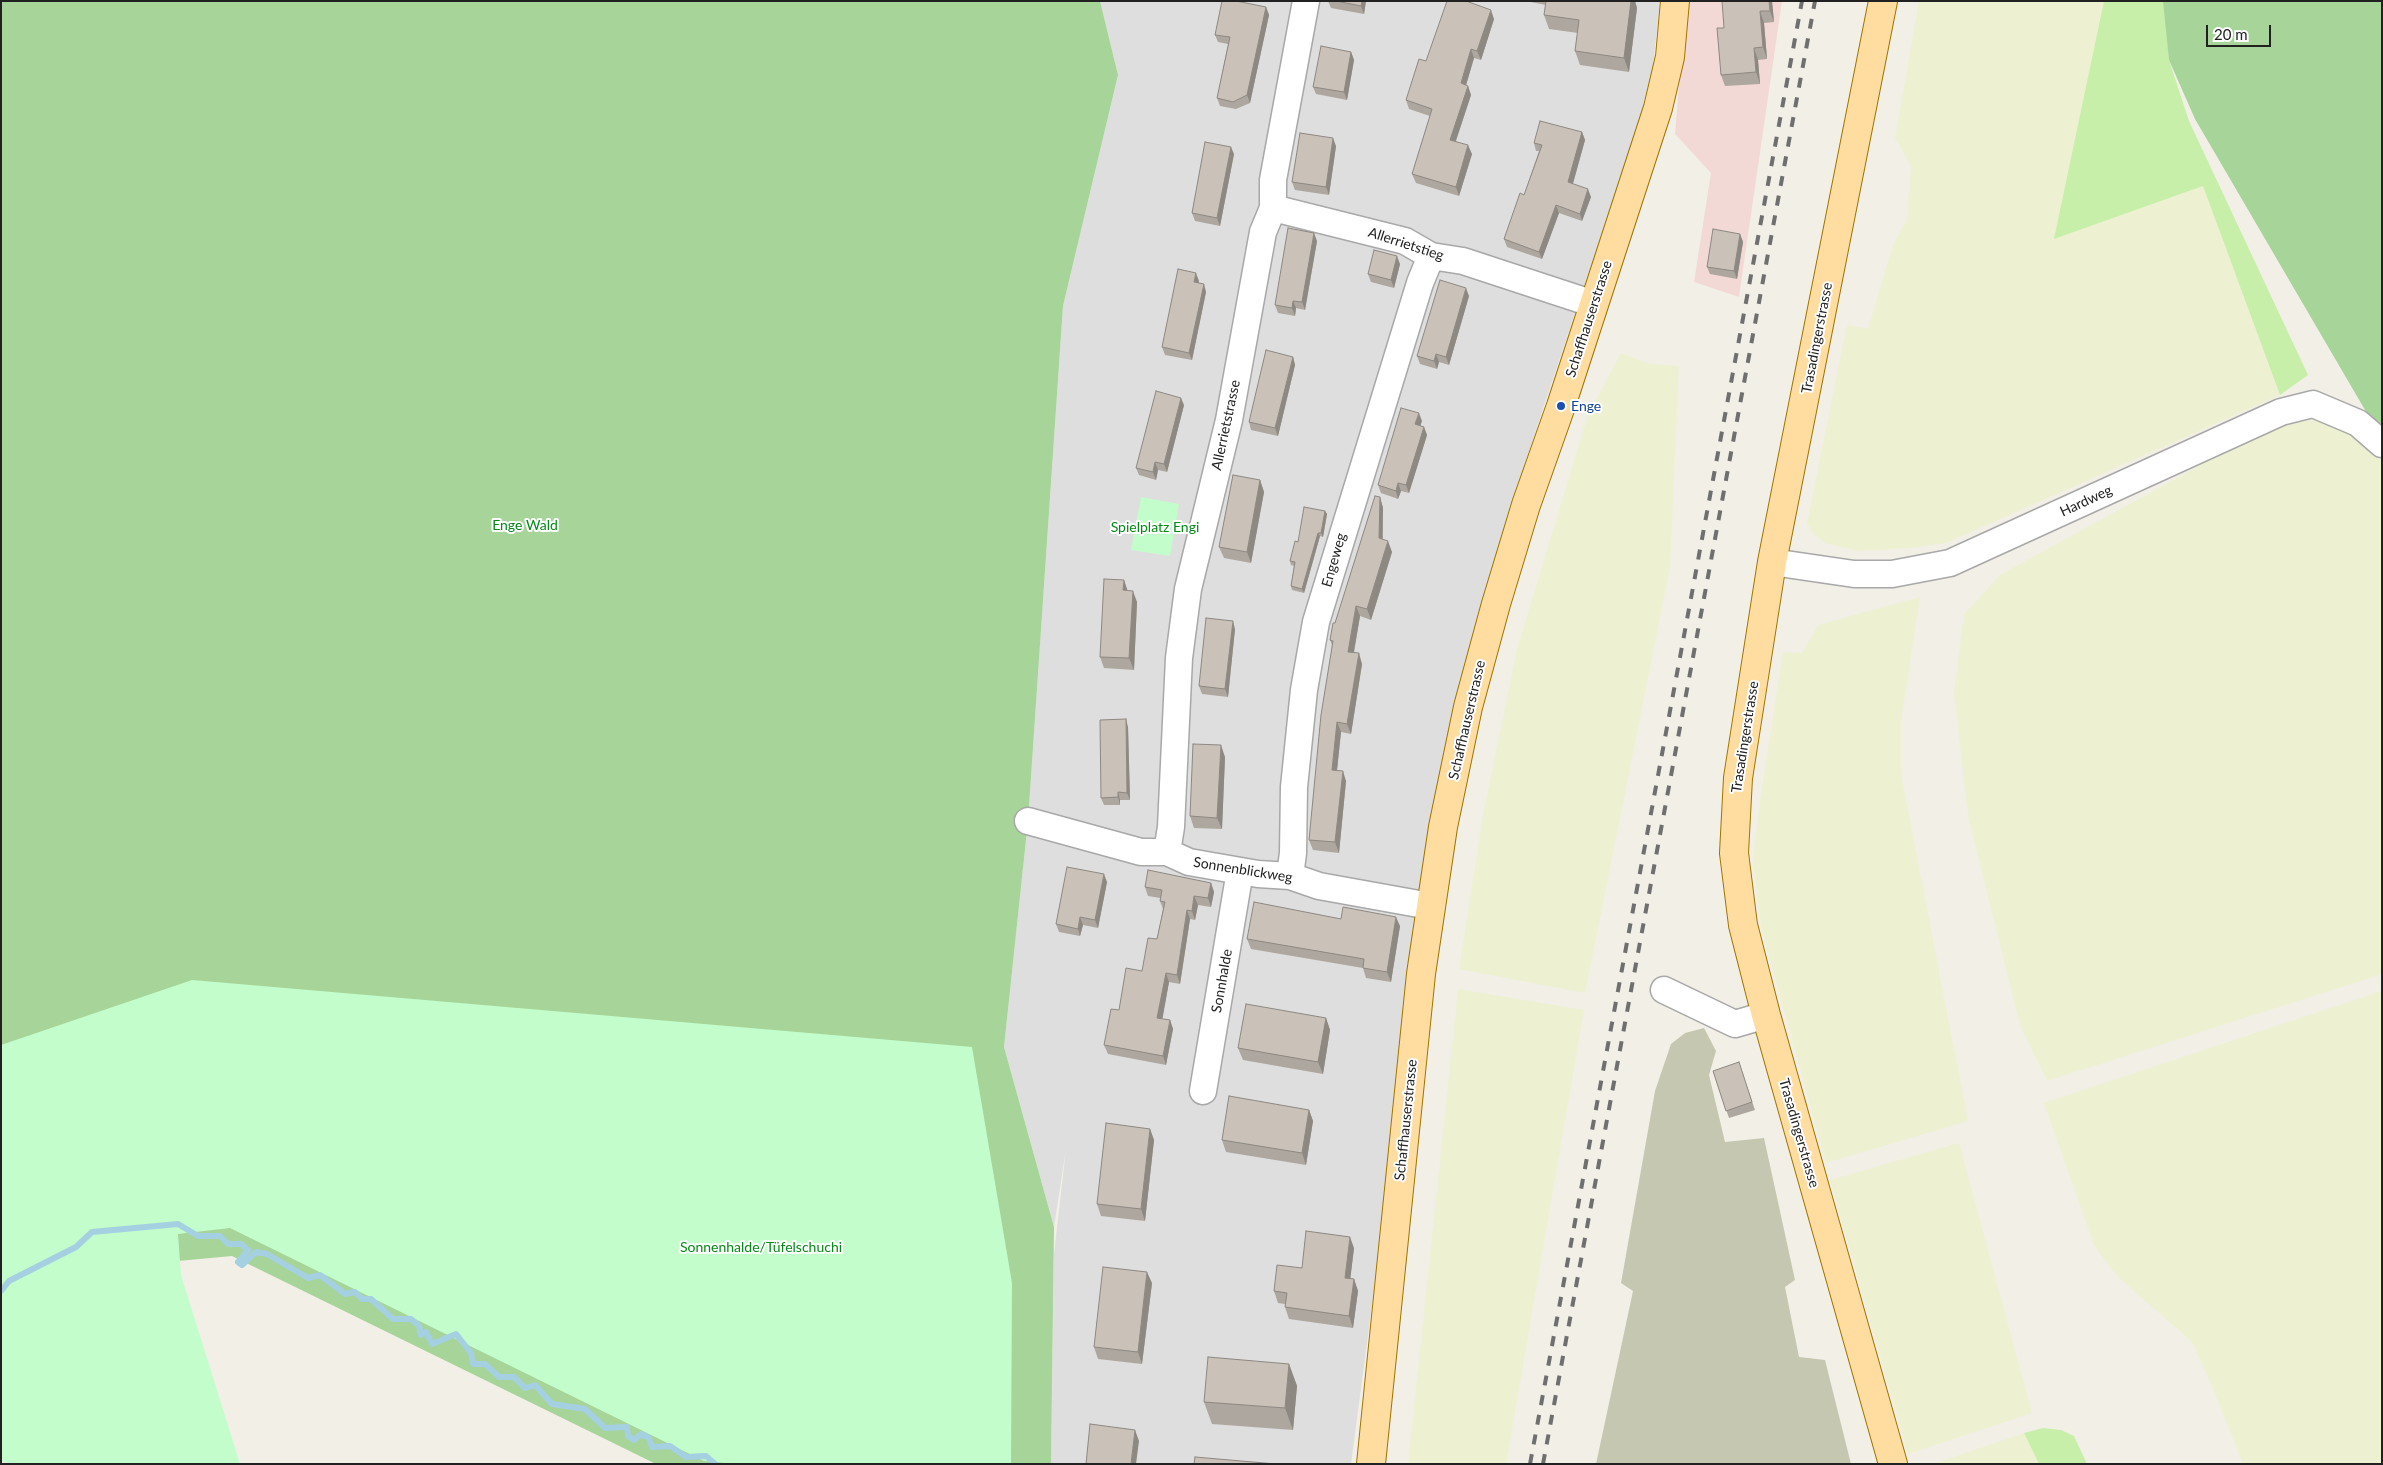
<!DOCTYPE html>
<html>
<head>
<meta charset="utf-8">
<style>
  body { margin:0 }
  #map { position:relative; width:2383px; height:1465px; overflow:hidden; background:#f2efe7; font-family:Lato,sans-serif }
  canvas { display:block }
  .frame { position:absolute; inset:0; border:2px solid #212121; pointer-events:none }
  .scale { position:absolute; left:2206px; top:25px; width:65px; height:22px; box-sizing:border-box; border:2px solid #212121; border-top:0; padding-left:6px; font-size:15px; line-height:18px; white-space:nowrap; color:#212121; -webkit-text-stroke:4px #fff; paint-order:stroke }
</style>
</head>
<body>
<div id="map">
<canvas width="2383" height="1465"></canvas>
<div class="frame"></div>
<div class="scale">20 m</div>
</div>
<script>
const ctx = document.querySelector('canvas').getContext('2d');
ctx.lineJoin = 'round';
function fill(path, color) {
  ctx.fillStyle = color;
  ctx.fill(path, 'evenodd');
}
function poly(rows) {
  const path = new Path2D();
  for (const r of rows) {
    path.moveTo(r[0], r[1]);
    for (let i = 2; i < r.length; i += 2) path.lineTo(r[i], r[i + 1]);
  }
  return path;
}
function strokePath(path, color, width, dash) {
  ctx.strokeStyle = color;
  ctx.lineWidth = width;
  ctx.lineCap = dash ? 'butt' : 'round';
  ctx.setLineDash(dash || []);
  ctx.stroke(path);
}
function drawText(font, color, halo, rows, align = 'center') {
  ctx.font = font + ' Lato,sans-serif';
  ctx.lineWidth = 4;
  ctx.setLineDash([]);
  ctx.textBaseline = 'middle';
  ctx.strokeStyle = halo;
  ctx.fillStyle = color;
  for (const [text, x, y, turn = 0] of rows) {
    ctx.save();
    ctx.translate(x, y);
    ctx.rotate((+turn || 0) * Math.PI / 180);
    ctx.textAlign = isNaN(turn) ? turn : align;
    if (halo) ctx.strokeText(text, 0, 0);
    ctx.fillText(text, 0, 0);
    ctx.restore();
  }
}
const residential = poly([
  [1100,1,1660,1,1653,66,1639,121,1516,490,1477,636,1387,1191,1351,1464,1051,1464,1054,1254,1066,1149,1054,1227,1004,1047,1028,821,1063,306,1118,75]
]);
const commercial = poly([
  [1686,1,1782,1,1739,297,1694,282,1711,173,1675,134]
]);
const construction = poly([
  [1704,1028,1716,1051,1709,1075,1725,1142,1764,1138,1795,1280,1785,1287,1799,1357,1825,1360,1851,1464,1596,1464,1633,1291,1621,1283,1655,1091,1671,1044,1685,1033]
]);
const farmland = poly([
  [1919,1,2104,1,2055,238,2203,186,2280,395,1946,543,1910,548,1858,551,1825,543,1811,531,1807,523,1847,325,1868,329,1893,245,1907,219,1911,166,1895,138],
  [1621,353,1650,364,1679,366,1670,567,1585,993,1459,969,1483,815,1517,649,1588,415],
  [2293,420,2335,422,2373,446,2382,462,2382,974,2047,1081,2020,1025,1968,816,1954,692,1964,614,2000,575,2239,444],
  [1920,597,1901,721,1901,774,1968,1121,1826,1163,1761,926,1753,862,1760,800,1783,652,1802,653,1818,625],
  [1458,989,1584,1010,1506,1464,1408,1464],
  [2382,991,2382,1464,2243,1464,2212,1386,2192,1342,2116,1275,2094,1245,2044,1103],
  [1959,1143,2032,1413,1908,1454,1830,1180],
  [2024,1433,2039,1464,1933,1464]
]);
const grass = poly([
  [2104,1,2164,1,2169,60,2189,121,2308,375,2280,395,2203,186,2054,239],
  [2043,1428,2061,1430,2074,1436,2087,1464,2039,1464,2024,1433]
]);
const forest = poly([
  [1,1,1100,1,1118,75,1063,306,1028,821,1004,1047,1054,1227,1051,1464,656,1464,232,1256,26,1275,1,1274],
  [2163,1,2382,1,2382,439,2195,119,2169,60]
]);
const park = poly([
  [1141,497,1179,504,1170,556,1131,550],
  [192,980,972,1047,1012,1283,1011,1464,736,1464,704,1461,230,1228,178,1234,181,1275,240,1464,12,1464,1,1461,1,1045]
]);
const stream = poly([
  [1,1291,9,1281,76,1247,92,1232,178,1224,198,1236,220,1236,228,1244,241,1244,248,1250,238,1262,242,1265,256,1252,267,1254,308,1278,320,1275,345,1294,355,1292,362,1299,371,1299,393,1319,411,1319,419,1326,421,1335,426,1332,432,1344,456,1334,471,1353,473,1364,485,1364,499,1377,514,1377,525,1388,535,1385,552,1404,585,1409,605,1428,627,1427,628,1436,634,1440,641,1434,649,1438,652,1447,670,1446,686,1457,706,1456,715,1464]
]);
const minor = poly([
  [1273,208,1405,241,1431,256,1463,261,1594,304],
  [1772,562,1854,574,1892,574,1950,563,2281,412,2313,404,2358,423,2382,444],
  [1028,821,1141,852,1167,852,1189,862,1258,874,1290,876,1319,886,1430,906],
  [1167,852,1171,827,1179,658,1188,589,1229,420,1263,232,1273,208,1273,180,1306,1],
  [1290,876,1293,853,1294,787,1304,690,1316,622,1420,283,1431,256],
  [1664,990,1735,1024,1766,1015],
  [1203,1091,1240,871]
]);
const major = poly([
  [1883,1,1772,562,1738,778,1734,853,1743,925,1766,1015,1893,1464],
  [1371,1464,1421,974,1443,827,1468,707,1496,604,1526,505,1561,406,1658,108,1670,57,1675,1]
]);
const rail = poly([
  [1530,1464,1802,1],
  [1543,1464,1815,1]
]);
const wall = poly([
  [1328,1,1366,1,1364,14,1331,8],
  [1525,1,1635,1,1637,8,1629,72,1580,65,1575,51,1578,33,1549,29,1544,15,1546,5],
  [1772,1,1774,22,1764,23,1767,59,1758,60,1760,84,1725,86,1721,75,1724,28],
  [1266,7,1269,15,1250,103,1236,109,1220,106,1217,98,1228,44,1218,42,1215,35],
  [1494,19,1481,60,1474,58,1466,85,1468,86,1471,95,1456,141,1472,154,1459,196,1416,183,1412,174,1430,116,1409,109,1406,100,1426,61],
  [1351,52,1354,60,1347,100,1316,94,1313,87],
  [1582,132,1585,140,1573,184,1591,197,1582,221,1559,213,1542,259,1507,247,1504,239,1524,195,1539,151,1536,151,1534,143],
  [1336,146,1329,195,1295,190,1292,182],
  [1234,154,1220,226,1195,221,1192,213],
  [1740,234,1743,242,1737,279,1710,274,1707,267],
  [1317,241,1305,310,1296,308,1295,316,1278,313,1275,305],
  [1400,264,1394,288,1371,282,1368,274],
  [1199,281,1199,283,1206,292,1192,360,1165,355,1162,347],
  [1469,296,1449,365,1439,362,1437,369,1420,364,1417,356],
  [1293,357,1295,365,1278,436,1251,430,1249,422],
  [1184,405,1167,472,1158,470,1156,480,1139,475,1136,468],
  [1422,421,1420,426,1424,427,1427,435,1409,493,1401,491,1398,499,1381,493,1378,485],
  [1260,480,1264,492,1251,563,1224,558,1219,547],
  [1380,497,1383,508,1383,540,1392,552,1371,620,1360,616,1354,653,1362,664,1351,734,1341,732,1337,770,1346,781,1339,853,1313,850,1309,840,1332,645,1330,640,1335,623],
  [1325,511,1327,514,1323,537,1320,536,1304,593,1292,590,1291,586,1294,566,1291,565,1290,561,1298,542],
  [1124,580,1127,590,1137,602,1134,670,1104,668,1100,657],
  [1235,629,1228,697,1202,694,1199,686],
  [1128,727,1130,800,1120,800,1120,805,1104,805,1101,798],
  [1225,757,1222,829,1194,828,1190,816],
  [1107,882,1098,928,1083,925,1080,936,1059,932,1056,924],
  [1211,883,1214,892,1211,907,1198,905,1195,920,1190,919,1180,984,1169,982,1162,1019,1170,1020,1173,1029,1166,1065,1108,1054,1104,1045,1119,1010,1142,971,1157,939,1163,909,1160,901,1160,898,1148,896,1145,887],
  [1341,919,1400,926,1391,982,1366,978,1363,968,1251,949,1247,939],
  [1326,1018,1330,1030,1323,1074,1243,1060,1238,1048],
  [1739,1062,1755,1110,1729,1118,1713,1071],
  [1309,1110,1313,1121,1306,1165,1226,1152,1222,1140],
  [1150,1129,1154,1140,1145,1221,1101,1216,1097,1204],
  [1354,1248,1350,1279,1354,1279,1358,1291,1353,1328,1289,1319,1285,1307,1285,1304,1278,1303,1274,1291,1302,1268],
  [1152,1283,1142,1364,1098,1359,1094,1347],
  [1289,1364,1297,1386,1293,1430,1212,1424,1204,1402]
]);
const shadedWall = poly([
  [1362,1,1366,1,1364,14,1361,6],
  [1630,1,1635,1,1637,8,1629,72,1624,58],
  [1769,1,1772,1,1774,22,1770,11],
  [1266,7,1269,15,1250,103,1247,95],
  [1491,10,1494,19,1481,60,1477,51],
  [1760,11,1764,23,1767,59,1763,47],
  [1754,48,1758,60,1760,84,1756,72],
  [1471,49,1474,58,1464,92,1461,83],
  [1351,52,1354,60,1347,100,1344,92],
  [1468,86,1471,95,1453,149,1450,140],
  [1582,132,1585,140,1571,190,1568,182],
  [1333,138,1336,146,1329,195,1326,187],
  [1468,145,1472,154,1459,196,1456,187],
  [1231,147,1234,154,1220,226,1217,218],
  [1588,189,1591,197,1582,221,1580,214],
  [1556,205,1559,213,1542,259,1539,252],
  [1314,233,1317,241,1305,310,1302,302],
  [1740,234,1743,242,1737,279,1734,271],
  [1397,256,1400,264,1394,288,1391,280],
  [1196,273,1199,281,1197,290,1194,282],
  [1204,284,1206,292,1192,360,1189,353],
  [1466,288,1469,296,1449,365,1446,357],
  [1293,301,1296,308,1295,316,1292,308],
  [1436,354,1439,362,1437,369,1434,361],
  [1293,357,1295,365,1278,436,1275,428],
  [1181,398,1184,405,1167,472,1164,464],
  [1419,413,1422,421,1418,432,1415,424],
  [1424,427,1427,435,1409,493,1406,485],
  [1155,462,1158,470,1156,480,1153,472],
  [1260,480,1264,492,1251,563,1247,552],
  [1398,483,1401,491,1398,499,1396,491],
  [1380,497,1383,508,1382,549,1379,538],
  [1325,511,1327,514,1323,537,1321,533],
  [1318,533,1320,536,1304,593,1302,589],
  [1388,541,1392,552,1371,620,1367,609],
  [1124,580,1128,592,1123,590],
  [1133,591,1137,602,1134,670,1129,658],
  [1356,606,1360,616,1352,662,1348,652],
  [1233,621,1235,629,1228,697,1225,689],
  [1359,653,1362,664,1351,734,1347,724],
  [1126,719,1128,727,1130,800,1127,793],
  [1337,722,1341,732,1336,780,1332,770],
  [1221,745,1225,757,1222,829,1217,818],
  [1343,771,1346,781,1339,853,1335,842],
  [1118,792,1120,800,1120,805,1118,797],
  [1104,874,1107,882,1098,928,1095,920],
  [1211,883,1214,892,1211,907,1208,898],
  [1194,896,1198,905,1195,920,1192,911],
  [1187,910,1190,919,1180,984,1177,975],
  [1080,917,1083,925,1080,936,1078,929],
  [1396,917,1400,926,1391,982,1387,972],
  [1166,973,1169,982,1161,1027,1157,1018],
  [1326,1018,1330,1030,1323,1074,1318,1062],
  [1170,1020,1173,1029,1166,1065,1163,1056],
  [1309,1110,1313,1121,1306,1165,1302,1153],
  [1150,1129,1154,1140,1145,1221,1141,1209],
  [1350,1237,1354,1248,1349,1290,1345,1278],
  [1147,1272,1152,1283,1142,1364,1138,1352],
  [1354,1279,1358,1291,1353,1328,1349,1316],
  [1289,1364,1297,1386,1293,1430,1285,1408],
  [1135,1430,1139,1441,1136,1464,1131,1464]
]);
const building = poly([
  [1222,1,1236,1,1266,7,1247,95,1233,102,1217,98,1230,37,1215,35,1222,1],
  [1336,1,1362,1,1361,6,1336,1],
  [1447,1,1466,1,1491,10,1477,51,1471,49,1461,83,1468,86,1450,140,1468,145,1456,187,1412,174,1432,109,1406,100,1419,59,1426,61,1447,1],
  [1546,1,1631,1,1624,58,1575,51,1579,20,1544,15,1546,1],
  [1722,1,1769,1,1770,11,1760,11,1763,47,1754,48,1756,72,1721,75,1717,28,1724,28,1722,1],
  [1321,46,1351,52,1344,92,1313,87,1321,46],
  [1540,121,1582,132,1568,182,1588,189,1580,214,1556,205,1539,252,1504,239,1520,193,1524,195,1542,145,1534,143,1540,121],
  [1300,133,1333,138,1326,187,1292,182,1300,133],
  [1205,142,1231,147,1217,218,1192,213,1205,142],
  [1288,228,1314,233,1302,302,1293,301,1292,308,1275,305,1288,228],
  [1713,229,1740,234,1734,271,1707,267,1713,229],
  [1374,250,1397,256,1391,280,1368,274,1374,250],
  [1178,269,1196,273,1194,282,1204,284,1189,353,1162,347,1178,269],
  [1440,280,1466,288,1446,357,1436,354,1434,361,1417,356,1440,280],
  [1266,350,1293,357,1275,428,1249,422,1266,350],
  [1156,391,1181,398,1164,464,1155,462,1153,472,1136,468,1156,391],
  [1401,408,1419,413,1415,424,1424,427,1406,485,1398,483,1396,491,1378,485,1401,408],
  [1233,475,1260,480,1247,552,1219,547,1233,475],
  [1375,496,1380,497,1379,538,1388,541,1367,609,1356,606,1348,652,1359,653,1347,724,1337,722,1332,770,1343,771,1335,842,1309,840,1321,715,1333,641,1330,640,1333,623,1335,623,1375,496],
  [1304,507,1325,511,1321,533,1318,533,1302,589,1291,586,1295,562,1290,561,1295,541,1298,542,1304,507],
  [1104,579,1124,580,1123,590,1133,591,1129,658,1100,657,1104,579],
  [1206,618,1233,621,1225,689,1199,686,1206,618],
  [1126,719,1127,793,1118,792,1118,797,1101,798,1100,720,1126,719],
  [1193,744,1221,745,1217,818,1190,816,1193,744],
  [1067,867,1104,874,1095,920,1080,917,1078,929,1056,924,1067,867],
  [1148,870,1211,883,1208,898,1194,896,1192,911,1187,910,1177,975,1166,973,1157,1018,1170,1020,1163,1056,1104,1045,1111,1009,1119,1010,1126,968,1142,971,1148,938,1157,939,1165,902,1160,901,1162,890,1145,887,1148,870],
  [1254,902,1341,919,1343,907,1396,917,1387,972,1363,968,1364,959,1247,939,1254,902],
  [1246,1004,1326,1018,1318,1062,1238,1048,1246,1004],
  [1739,1062,1752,1102,1726,1111,1713,1071,1739,1062],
  [1229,1096,1309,1110,1302,1153,1222,1140,1229,1096],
  [1106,1123,1150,1129,1141,1209,1097,1204,1106,1123],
  [1306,1231,1350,1237,1345,1278,1354,1279,1349,1316,1285,1307,1287,1293,1274,1291,1277,1265,1302,1268,1306,1231],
  [1103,1267,1147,1272,1138,1352,1094,1347,1103,1267],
  [1208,1357,1289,1364,1285,1408,1204,1402,1208,1357],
  [1090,1424,1135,1430,1131,1464,1086,1464,1090,1424],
  [1195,1457,1276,1464,1194,1464,1195,1457]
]);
const markers = [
  [1561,406,5,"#1a4fb4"]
];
const streetNames = [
  ["Allerrietstieg",1406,244,18],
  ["Schaffhauserstrasse",1589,319,-72],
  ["Trasadingerstrasse",1817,338,-79],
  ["Allerrietstrasse",1226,425,-78],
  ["Hardweg",2086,501,-25],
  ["Engeweg",1334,560,-74],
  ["Schaffhauserstrasse",1467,720,-77],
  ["Trasadingerstrasse",1745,737,-81],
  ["Sonnenblickweg",1243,870,9],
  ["Sonnhalde",1222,981,-80],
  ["Schaffhauserstrasse",1406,1120,-84],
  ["Trasadingerstrasse",1799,1133,74]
];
const transitNames = [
  ["Enge",1571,406]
];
const parkNames = [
  ["Enge Wald",525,525],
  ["Spielplatz Engi",1155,527],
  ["Sonnenhalde/Tüfelschuchi",761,1247]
];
fill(residential, '#dfdede');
fill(commercial, '#f3d9d5');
fill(construction, '#c6c7b1');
fill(farmland, '#edf1d1');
fill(grass, '#c7efaa');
fill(forest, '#a6d499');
fill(park, '#c2fdcb');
strokePath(stream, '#a5d0e2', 6);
strokePath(minor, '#a8a8a8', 29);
strokePath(major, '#9e7400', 30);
strokePath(minor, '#fff', 26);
strokePath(major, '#ffdc9f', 28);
strokePath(rail, '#6f6f6f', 4, [10, 10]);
fill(wall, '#aea79f');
fill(shadedWall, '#8d8882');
fill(building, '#cac2b9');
strokePath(building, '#8d8882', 1);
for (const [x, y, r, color] of markers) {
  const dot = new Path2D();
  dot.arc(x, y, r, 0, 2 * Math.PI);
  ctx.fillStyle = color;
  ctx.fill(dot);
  strokePath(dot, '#fff', 2);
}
drawText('14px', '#212121', '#fff', streetNames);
drawText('14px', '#164399', '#fff', transitNames, 'left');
drawText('14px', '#048a18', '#fff', parkNames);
</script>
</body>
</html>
